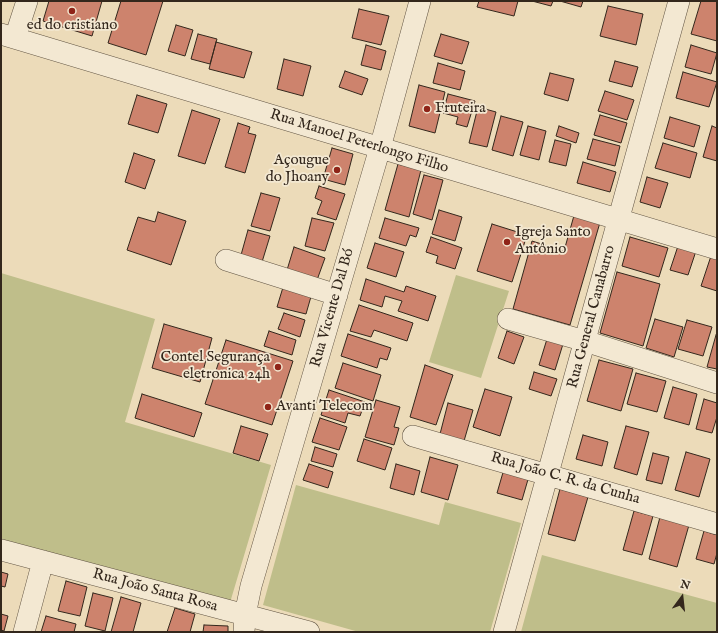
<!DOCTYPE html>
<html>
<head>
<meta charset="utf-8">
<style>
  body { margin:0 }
  #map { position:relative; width:718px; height:633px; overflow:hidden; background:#ecdbb9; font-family:"IM FELL English",serif }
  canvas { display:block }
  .frame { position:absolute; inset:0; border:2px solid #33271c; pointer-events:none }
  .north { position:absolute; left:662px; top:577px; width:40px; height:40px; -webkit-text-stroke:3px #f3e8d2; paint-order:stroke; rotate:15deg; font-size:11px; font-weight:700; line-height:16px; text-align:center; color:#33271c }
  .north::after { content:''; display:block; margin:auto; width:14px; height:18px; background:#33271c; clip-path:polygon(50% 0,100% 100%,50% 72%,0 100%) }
</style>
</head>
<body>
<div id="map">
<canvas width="718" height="633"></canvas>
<div class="frame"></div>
<div class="north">N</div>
</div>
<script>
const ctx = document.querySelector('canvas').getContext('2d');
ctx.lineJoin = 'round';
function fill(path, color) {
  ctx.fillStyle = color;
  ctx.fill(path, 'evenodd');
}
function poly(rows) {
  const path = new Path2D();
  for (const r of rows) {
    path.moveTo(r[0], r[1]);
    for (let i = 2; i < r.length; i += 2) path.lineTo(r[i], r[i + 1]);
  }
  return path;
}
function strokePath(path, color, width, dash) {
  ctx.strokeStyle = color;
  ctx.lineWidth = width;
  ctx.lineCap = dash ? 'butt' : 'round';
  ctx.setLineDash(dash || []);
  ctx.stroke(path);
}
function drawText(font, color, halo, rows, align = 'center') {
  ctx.font = font + ' "IM FELL English",serif';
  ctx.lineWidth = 3.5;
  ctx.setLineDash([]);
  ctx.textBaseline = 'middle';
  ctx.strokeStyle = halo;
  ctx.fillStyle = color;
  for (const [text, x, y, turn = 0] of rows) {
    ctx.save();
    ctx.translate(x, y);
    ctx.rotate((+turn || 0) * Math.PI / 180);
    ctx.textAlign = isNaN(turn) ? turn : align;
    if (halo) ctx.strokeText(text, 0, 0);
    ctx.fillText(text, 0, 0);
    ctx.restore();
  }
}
const green = poly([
  [1,273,155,319,125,422,271,465,229,606,1,539],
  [456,275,509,291,481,378,429,362],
  [296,485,439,525,445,502,521,523,490,632,359,632,263,605],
  [542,555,717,603,717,632,521,632]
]);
const building = poly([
  [49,1,102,1,92,36,43,21,49,1],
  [121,1,163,1,146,55,108,43,121,1],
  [479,1,518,1,514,16,477,7,479,1],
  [532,1,553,1,551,6,532,1],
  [560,1,583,1,581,7,560,1],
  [701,1,717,1,717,41,691,34,701,1],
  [608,6,643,14,636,45,600,36,608,6],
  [359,9,389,16,381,45,352,38,359,9],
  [176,25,193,30,185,56,168,51,176,25],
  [198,34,217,39,210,64,191,59,198,34],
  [441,34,469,42,462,64,434,56,441,34],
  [216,42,252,52,244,78,209,69,216,42],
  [366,45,386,51,381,70,361,65,366,45],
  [691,45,717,53,711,74,685,67,691,45],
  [284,59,311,66,303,96,277,89,284,59],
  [615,61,638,67,632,87,609,81,615,61],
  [438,63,465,71,460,90,433,83,438,63],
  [345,71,368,79,362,95,339,87,345,71],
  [683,72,717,82,709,107,676,98,683,72],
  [550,73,574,79,568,101,544,94,550,73],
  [419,85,445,92,435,133,409,126,419,85],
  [605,91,634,100,627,120,598,111,605,91],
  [448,94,475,101,467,127,456,124,458,117,443,113,448,94],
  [137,95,167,104,158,133,128,124,137,95],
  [478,107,496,112,487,147,469,143,478,107],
  [192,110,220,119,205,164,178,156,192,110],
  [600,115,627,123,621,143,594,135,600,115],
  [501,116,523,122,513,156,492,150,501,116],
  [670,117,700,126,694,147,664,138,670,117],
  [238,123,250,127,248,133,256,135,245,173,225,167,238,123],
  [528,126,546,131,539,160,520,155,528,126],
  [559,126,579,133,576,143,556,136,559,126],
  [712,126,717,128,717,161,703,157,712,126],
  [593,139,620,146,615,166,587,159,593,139],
  [555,140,571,144,566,166,549,162,555,140],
  [663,143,697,153,690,178,655,168,663,143],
  [332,148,353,154,345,185,323,179,332,148],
  [134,153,155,160,145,189,125,182,134,153],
  [583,162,616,172,610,192,577,183,583,162],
  [398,164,421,170,409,217,385,210,398,164],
  [424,175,443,180,432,220,413,214,424,175],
  [647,177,668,183,660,208,640,202,647,177],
  [319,186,345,194,336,220,317,214,322,201,315,198,319,186],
  [261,193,280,198,270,231,251,226,261,193],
  [439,210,462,217,455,241,432,234,439,210],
  [158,212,186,221,171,265,127,250,138,217,155,222,158,212],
  [575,212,601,219,570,325,513,309,532,241,564,251,575,212],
  [312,218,334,223,325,251,305,246,312,218],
  [385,218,419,228,416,237,410,235,406,246,379,238,385,218],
  [492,224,527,235,512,282,477,271,492,224],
  [248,230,270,236,262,262,241,255,248,230],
  [431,237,462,248,455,269,436,263,438,256,426,252,431,237],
  [630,237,668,248,659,277,622,266,630,237],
  [375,243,404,252,396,277,367,268,375,243],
  [678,246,696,251,688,275,670,270,678,246],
  [294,247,325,258,317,280,287,270,294,247],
  [711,256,717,258,717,291,701,286,711,256],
  [617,272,660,284,643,346,600,333,617,272],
  [366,279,404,292,406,286,436,296,428,321,398,311,402,301,385,296,382,307,360,300,366,279],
  [284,284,312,293,306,314,277,307,284,284],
  [359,305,413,323,407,341,374,330,371,337,350,331,359,305],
  [284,313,305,320,300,337,278,329,284,313],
  [655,319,683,327,674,357,646,348,655,319],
  [687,320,712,327,703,356,678,349,687,320],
  [164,324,212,338,200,382,152,368,164,324],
  [269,331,296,340,292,355,264,346,269,331],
  [507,331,524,337,514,364,498,358,507,331],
  [348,334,391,348,387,360,380,358,377,368,341,356,348,334],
  [716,335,717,336,717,369,707,367,716,335],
  [547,339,563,344,555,370,539,365,547,339],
  [226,340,293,361,272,425,205,404,226,340],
  [599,360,633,369,621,411,587,401,599,360],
  [343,363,381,375,373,401,335,388,343,363],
  [425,365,453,375,436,425,410,417,425,365],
  [534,372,557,379,551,396,529,389,534,372],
  [636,373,666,381,657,412,627,404,636,373],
  [673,387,697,394,689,425,664,418,673,387],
  [485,389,512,397,500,436,473,427,485,389],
  [329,390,365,402,360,416,348,413,345,423,321,415,329,390],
  [142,394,202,413,194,437,135,418,142,394],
  [704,399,717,403,717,417,712,433,696,429,704,399],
  [376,400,400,407,394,427,399,428,394,445,365,437,376,400],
  [448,403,473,410,464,441,440,434,448,403],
  [320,418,347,427,339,450,312,442,320,418],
  [241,426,268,434,259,461,233,453,241,426],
  [626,426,649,432,637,475,614,468,626,426],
  [583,435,608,442,602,466,576,459,583,435],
  [364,439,392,448,385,470,357,461,364,439],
  [315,447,337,454,333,467,311,461,315,447],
  [686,452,710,459,699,497,675,490,686,452],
  [653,453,669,457,662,484,646,480,653,453],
  [430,457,458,465,448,500,421,492,430,457],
  [309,464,333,472,328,488,303,480,309,464],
  [396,464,420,471,414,495,390,488,396,464],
  [504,469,529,476,522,500,497,493,504,469],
  [560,489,588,497,575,541,548,534,560,489],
  [634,511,653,516,642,555,623,550,634,511],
  [660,517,689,525,677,567,649,559,660,517],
  [704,531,717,535,717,553,714,564,696,559,704,531],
  [1,572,8,574,5,587,1,586,1,572],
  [66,581,87,587,80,616,58,611,66,581],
  [93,593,113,598,105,631,85,626,93,593],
  [121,597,141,603,133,632,111,632,121,597],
  [175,608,195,614,190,632,167,632,175,608],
  [1,614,8,616,4,631,1,630,1,614],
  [46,616,76,624,74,632,41,632,46,616],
  [204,625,228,626,228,632,203,632,204,625]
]);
const minor = poly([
  [1,34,717,249],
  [15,38,27,1],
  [226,260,337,295],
  [508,319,585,341,717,383],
  [413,436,717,524],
  [1,550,309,632],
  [24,632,43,561],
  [244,632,245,615,251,586,380,148,420,1],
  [504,632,679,1]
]);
const markers = [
  [72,11,4,"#8f2418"],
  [427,109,4,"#8f2418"],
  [337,170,4,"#8f2418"],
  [507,242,4,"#8f2418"],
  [278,367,4,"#8f2418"],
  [268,407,4,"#8f2418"]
];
const poiNames = [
  ["ed do cristiano",72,26,"center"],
  ["Fruteira",435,109],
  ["Açougue",329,161,"right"],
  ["do Jhoany",329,178,"right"],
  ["Igreja Santo",515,233],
  ["Antônio",515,250],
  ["Contel Segurança",270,358,"right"],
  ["eletronica 24h",270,375,"right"],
  ["Avanti Telecom",276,407]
];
const streetNames = [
  ["Rua Manoel Peterlongo Filho",359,142,17],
  ["Rua Vicente Dal Bó",333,308,-74],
  ["Rua General Canabarro",592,317,-75],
  ["Rua João C. R. da Cunha",565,479,16],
  ["Rua João Santa Rosa",155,591,15]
];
fill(green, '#bfbe8a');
fill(building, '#cd836d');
strokePath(building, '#33271c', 1);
strokePath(minor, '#615443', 22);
strokePath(minor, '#f3e8d2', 21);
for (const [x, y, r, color] of markers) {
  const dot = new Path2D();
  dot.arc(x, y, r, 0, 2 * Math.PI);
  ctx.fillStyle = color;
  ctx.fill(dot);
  strokePath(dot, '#f3e8d2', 1.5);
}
drawText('15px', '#33271c', '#f3e8d2', poiNames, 'left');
drawText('15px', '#33271c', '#f3e8d2', streetNames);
</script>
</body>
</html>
